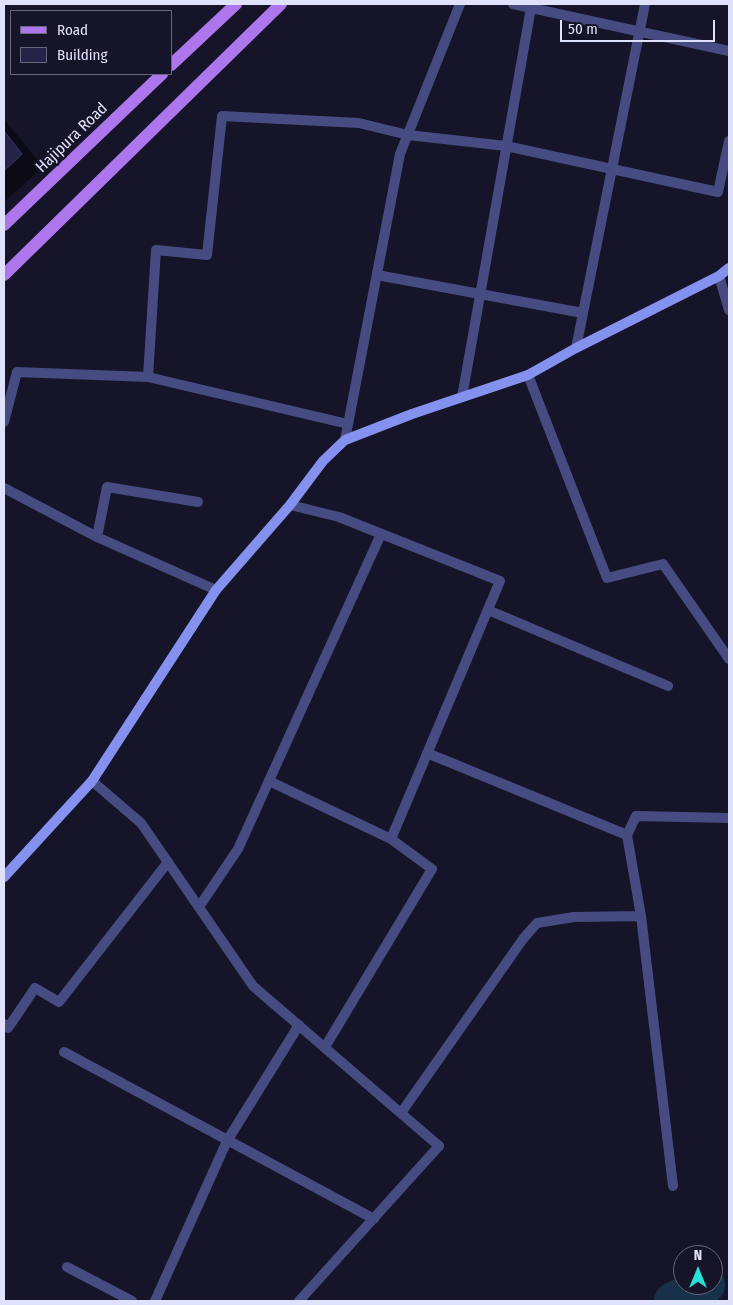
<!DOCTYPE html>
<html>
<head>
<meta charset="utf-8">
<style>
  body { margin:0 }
  #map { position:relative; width:733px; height:1305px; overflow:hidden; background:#151428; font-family:"Fira Sans Condensed",sans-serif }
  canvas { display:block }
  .frame { position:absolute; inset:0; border:5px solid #e0e1fb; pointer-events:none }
  .legend { position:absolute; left:10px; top:10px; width:162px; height:65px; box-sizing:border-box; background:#151428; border:1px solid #66667c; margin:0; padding:6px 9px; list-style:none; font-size:15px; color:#e0e1fb }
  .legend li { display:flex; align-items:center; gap:10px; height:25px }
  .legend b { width:25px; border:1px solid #66667c }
  .north { position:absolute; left:673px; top:1245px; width:50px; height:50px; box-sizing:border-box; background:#151428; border:1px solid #66667c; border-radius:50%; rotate:0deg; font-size:14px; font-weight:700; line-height:20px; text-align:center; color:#e0e1fb }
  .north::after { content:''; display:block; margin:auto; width:18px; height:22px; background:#26e1d7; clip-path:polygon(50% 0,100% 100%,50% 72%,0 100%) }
  .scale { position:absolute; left:560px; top:20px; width:155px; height:22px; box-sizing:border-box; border:2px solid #e0e1fb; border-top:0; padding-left:6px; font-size:15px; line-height:18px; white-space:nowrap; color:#e0e1fb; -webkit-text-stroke:4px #151428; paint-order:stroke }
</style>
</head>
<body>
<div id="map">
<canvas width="733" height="1305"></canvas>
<div class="frame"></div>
<ul class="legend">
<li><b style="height:6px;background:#ae76ec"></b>Road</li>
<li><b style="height:14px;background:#252347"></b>Building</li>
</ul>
<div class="north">N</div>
<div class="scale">50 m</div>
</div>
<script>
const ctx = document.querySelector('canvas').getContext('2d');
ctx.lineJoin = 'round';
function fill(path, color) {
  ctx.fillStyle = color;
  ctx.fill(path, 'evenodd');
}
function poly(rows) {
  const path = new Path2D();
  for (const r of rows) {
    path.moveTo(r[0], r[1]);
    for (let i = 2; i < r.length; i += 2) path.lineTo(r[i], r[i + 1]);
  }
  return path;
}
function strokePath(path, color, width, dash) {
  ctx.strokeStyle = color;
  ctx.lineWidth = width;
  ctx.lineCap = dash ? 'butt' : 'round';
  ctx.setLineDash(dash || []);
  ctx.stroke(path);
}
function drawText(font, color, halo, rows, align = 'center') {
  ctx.font = font + ' "Fira Sans Condensed",sans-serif';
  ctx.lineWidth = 5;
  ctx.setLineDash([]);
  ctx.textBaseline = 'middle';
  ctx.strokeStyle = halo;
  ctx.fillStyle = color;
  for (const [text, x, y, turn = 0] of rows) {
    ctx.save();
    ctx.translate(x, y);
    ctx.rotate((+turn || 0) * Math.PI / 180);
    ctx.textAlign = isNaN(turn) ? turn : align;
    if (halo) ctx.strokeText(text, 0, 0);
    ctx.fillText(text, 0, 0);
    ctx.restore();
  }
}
const shadow = poly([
  [4,119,43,167,4,202]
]);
const river = poly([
  [673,1301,706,1285]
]);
const building = poly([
  [4,131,22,154,4,171,4,131]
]);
const lane = poly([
  [513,4,729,51],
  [377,275,583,313],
  [576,348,645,4],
  [528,375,607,578,663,564,729,659],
  [148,377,156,250,207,255,222,116,359,123,408,135,506,146,718,192,729,141],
  [462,397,531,8],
  [4,488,97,537,216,590],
  [290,505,339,517,500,581,391,839,432,869,325,1047],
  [97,537,107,487,198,502],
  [488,610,668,686],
  [427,753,627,835,636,816,729,818],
  [269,781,391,839],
  [627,835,641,916,673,1186],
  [199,907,238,849,381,534],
  [4,1024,8,1028,35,988,59,1002,168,862],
  [64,1052,374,1219],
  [401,1113,523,939,537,923,574,917,641,916],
  [67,1267,132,1301],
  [155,1301,227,1141,299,1025],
  [299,1301,439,1146]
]);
const street = poly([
  [719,276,729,310],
  [4,422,17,372,148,377,348,424],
  [345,440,400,154,460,4],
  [92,781,141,823,253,986,439,1146]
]);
const secondary = poly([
  [4,877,92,781,216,590,290,505,323,461,345,440,412,414,528,375,576,348,719,276,729,268]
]);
const primary = poly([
  [171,65,236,4],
  [4,225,162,74],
  [4,275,281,4]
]);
const streetNames = [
  ["Hajipura Road",72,138,-44]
];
fill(shadow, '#0007');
strokePath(river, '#17314a', 38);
fill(building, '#252347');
strokePath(building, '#3b386f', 1);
strokePath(lane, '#464c81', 10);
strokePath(street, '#464c81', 10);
strokePath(secondary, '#8491ee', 10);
strokePath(primary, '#ae76ec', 12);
drawText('16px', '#e0e1fb', '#151428', streetNames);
</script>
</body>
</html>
